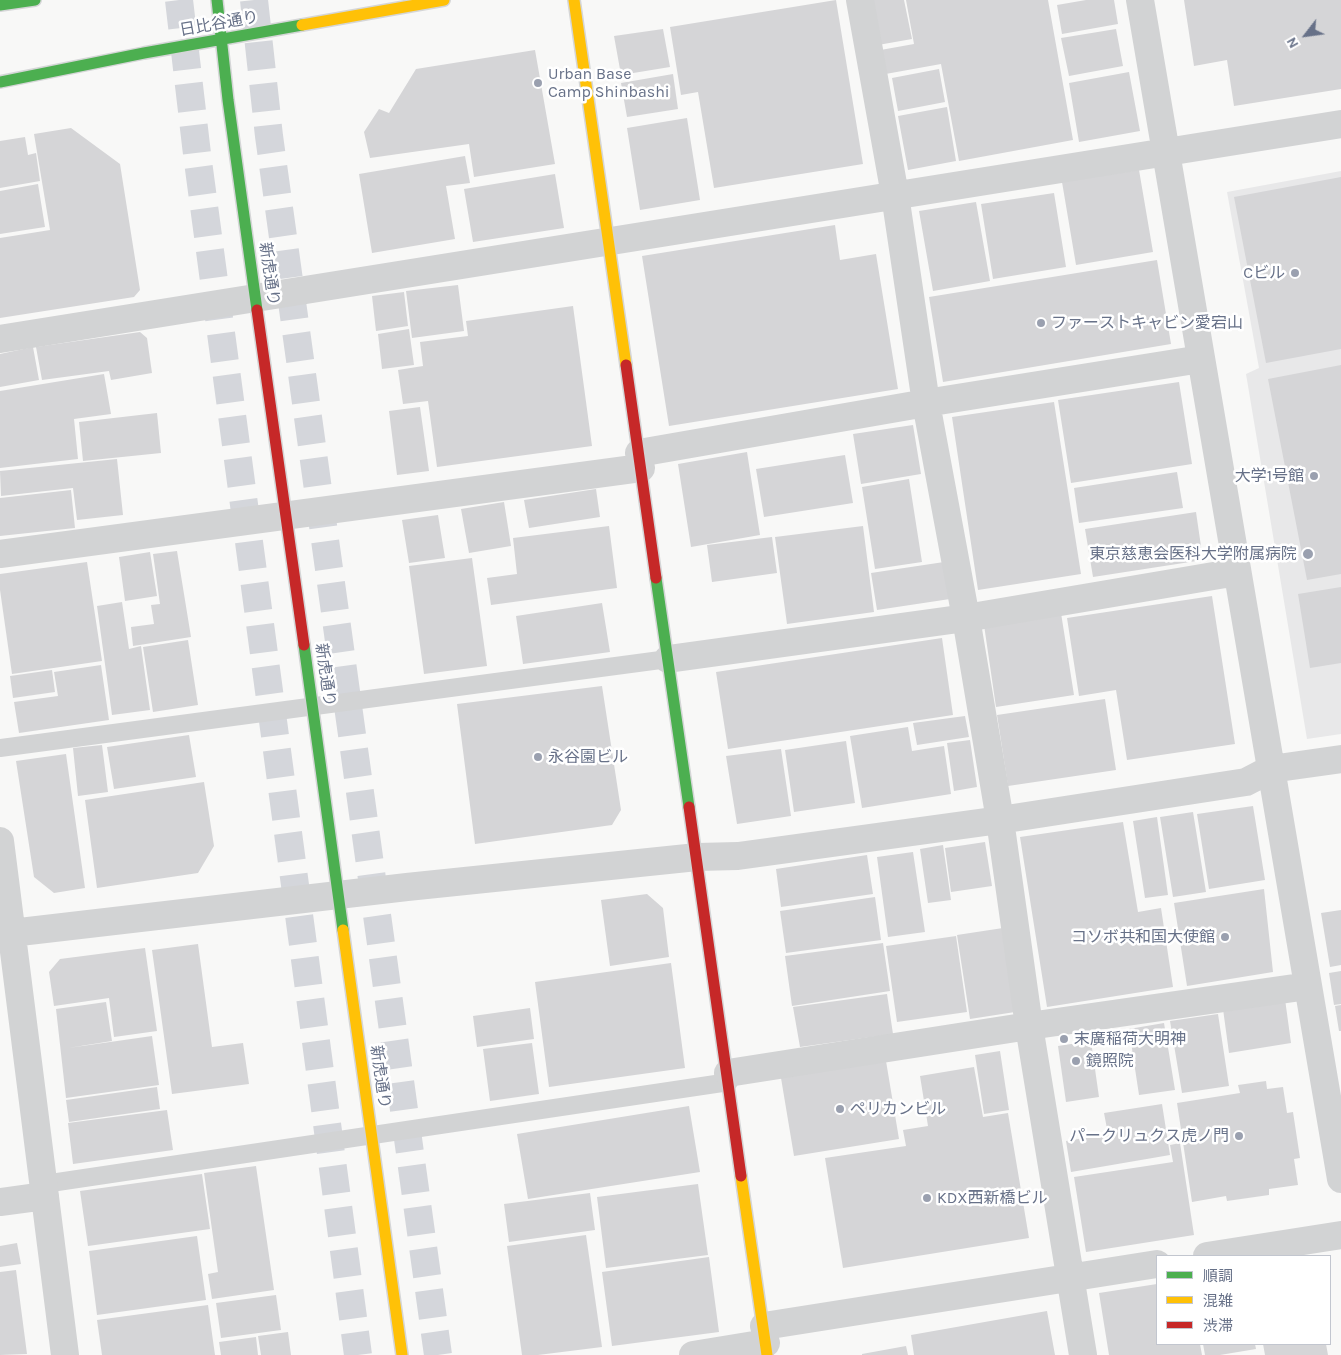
<!DOCTYPE html>
<html>
<head>
<meta charset="utf-8">
<style>
  body { margin:0 }
  #map { position:relative; width:1341px; height:1355px; overflow:hidden; background:#f8f8f7; font-family:Karla,"Noto Sans JP",sans-serif }
  canvas { display:block }
  .legend { position:absolute; left:1156px; top:1255px; width:175px; height:90px; box-sizing:border-box; background:#fff; border:1px solid #c2c6cf; margin:0; padding:6px 9px; list-style:none; font-size:15px; color:#677188 }
  .legend li { display:flex; align-items:center; gap:10px; height:25px }
  .legend b { width:25px; border:1px solid #c2c6cf }
  .north { position:absolute; left:1281px; top:10px; width:50px; height:50px; -webkit-text-stroke:4px #fff; paint-order:stroke; rotate:240deg; font-size:14px; font-weight:700; line-height:20px; text-align:center; color:#677188 }
  .north::after { content:''; display:block; margin:auto; width:18px; height:22px; background:#677188; clip-path:polygon(50% 0,100% 100%,50% 72%,0 100%) }
</style>
</head>
<body>
<div id="map">
<canvas width="1341" height="1355"></canvas>
<ul class="legend">
<li><b style="height:6px;background:#4caf50"></b>順調</li>
<li><b style="height:6px;background:#ffc107"></b>混雑</li>
<li><b style="height:6px;background:#c62828"></b>渋滞</li>
</ul>
<div class="north">N</div>
</div>
<script>
const ctx = document.querySelector('canvas').getContext('2d');
ctx.lineJoin = 'round';
function fill(path, color) {
  ctx.fillStyle = color;
  ctx.fill(path, 'evenodd');
}
function poly(rows) {
  const path = new Path2D();
  for (const r of rows) {
    path.moveTo(r[0], r[1]);
    for (let i = 2; i < r.length; i += 2) path.lineTo(r[i], r[i + 1]);
  }
  return path;
}
function strokePath(path, color, width, dash) {
  ctx.strokeStyle = color;
  ctx.lineWidth = width;
  ctx.lineCap = dash ? 'butt' : 'round';
  ctx.setLineDash(dash || []);
  ctx.stroke(path);
}
function drawText(font, color, halo, rows, align = 'center') {
  ctx.font = font + ' Karla,"Noto Sans JP",sans-serif';
  ctx.lineWidth = 5;
  ctx.setLineDash([]);
  ctx.textBaseline = 'middle';
  ctx.strokeStyle = halo;
  ctx.fillStyle = color;
  for (const [text, x, y, turn = 0] of rows) {
    ctx.save();
    ctx.translate(x, y);
    ctx.rotate((+turn || 0) * Math.PI / 180);
    ctx.textAlign = isNaN(turn) ? turn : align;
    if (halo) ctx.strokeText(text, 0, 0);
    ctx.fillText(text, 0, 0);
    ctx.restore();
  }
}
const built = poly([
  [1341,171,1341,734,1307,739,1246,374,1259,368,1227,192]
]);
const building = poly([
  [836,0,863,164,714,188,698,92,681,95,670,27],
  [869,0,904,0,912,39,878,45],
  [906,0,1048,0,1073,140,959,161,941,64,880,75,875,51,914,44],
  [1086,0,1114,0,1118,24,1062,34,1057,5],
  [1184,0,1341,0,1341,89,1234,106,1227,60,1194,66],
  [663,29,670,67,621,75,614,36],
  [1116,29,1123,66,1069,76,1061,38],
  [535,50,555,164,474,177,469,144,370,158,364,132,379,109,389,113,416,69],
  [939,69,945,102,898,111,892,78],
  [1129,72,1140,131,1079,142,1069,83],
  [673,74,678,109,627,117,621,83],
  [947,107,956,161,908,170,898,116],
  [687,118,700,200,640,210,627,128],
  [71,128,120,164,140,290,134,297,0,318,0,238,50,230,34,134],
  [25,137,28,155,36,153,40,181,0,188,0,141],
  [465,156,470,183,446,186,455,239,372,253,359,174],
  [1139,170,1153,252,1076,265,1062,182],
  [555,174,564,228,473,242,464,189],
  [1341,177,1341,349,1266,363,1234,197],
  [38,184,45,227,0,234,0,191],
  [1054,193,1066,267,993,279,981,204],
  [976,202,990,281,933,291,919,211],
  [835,225,840,260,876,254,898,389,669,426,642,256],
  [1157,260,1171,344,943,382,929,297],
  [458,285,464,331,412,338,406,291],
  [404,292,408,326,376,331,372,296],
  [573,306,592,446,437,467,428,401,403,404,398,370,423,366,420,342,468,336,466,321],
  [409,329,414,365,382,369,378,334],
  [140,332,147,338,152,373,111,380,109,371,42,380,36,347],
  [33,347,39,380,0,387,0,354],
  [1341,365,1341,574,1307,580,1268,379],
  [104,374,111,414,74,419,78,459,0,468,0,391],
  [1179,382,1192,464,1071,483,1058,400],
  [1054,402,1081,574,978,590,952,417],
  [420,407,429,471,397,475,389,411],
  [157,413,161,453,83,461,79,422],
  [913,425,921,474,861,484,853,434],
  [747,452,760,535,691,547,678,464],
  [845,455,853,503,764,517,756,469],
  [117,459,123,515,77,520,73,488,1,496,0,471],
  [1177,472,1183,508,1079,523,1074,488],
  [909,479,922,562,875,569,862,487],
  [596,489,600,517,529,528,524,500],
  [71,490,75,528,0,536,0,498],
  [504,502,511,546,469,553,461,509],
  [1196,512,1203,560,1093,577,1085,529],
  [438,515,445,558,409,563,402,520],
  [609,526,617,588,491,605,487,578,517,574,513,538],
  [863,526,874,612,787,624,775,537],
  [772,537,777,573,712,582,707,545],
  [177,551,191,637,133,646,131,627,154,624,151,605,160,604,153,554],
  [150,552,157,596,125,601,119,557],
  [472,558,487,666,424,674,409,566],
  [87,562,102,661,12,674,0,590,0,574],
  [944,562,950,599,877,610,871,573],
  [1341,587,1341,663,1310,668,1298,594],
  [1212,596,1235,744,1127,760,1116,690,1079,696,1067,618],
  [122,602,129,649,141,646,150,710,112,715,97,606],
  [602,603,610,652,523,664,516,616],
  [1061,613,1074,695,996,707,984,625],
  [942,638,953,715,728,749,716,672],
  [188,640,198,705,153,712,143,647],
  [101,665,109,720,19,733,14,702,58,696,54,672],
  [52,670,55,692,13,698,10,676],
  [602,686,621,810,612,825,475,844,457,704],
  [1105,699,1116,770,1008,786,997,715],
  [965,716,969,737,917,745,913,723],
  [908,727,912,751,944,746,951,794,862,808,850,736],
  [189,735,196,777,114,789,107,747],
  [970,740,977,787,954,791,947,743],
  [846,741,855,803,794,812,785,750],
  [102,745,108,792,78,796,73,748],
  [781,749,791,816,737,824,726,756],
  [66,754,85,888,54,893,34,877,16,761],
  [204,782,214,846,198,873,97,888,85,800],
  [1253,806,1265,880,1209,889,1197,814],
  [1193,812,1206,892,1173,897,1160,817],
  [1157,817,1168,895,1145,898,1133,821],
  [1123,822,1138,912,1161,908,1173,987,1047,1007,1020,837],
  [985,842,992,886,951,892,945,848],
  [943,845,951,900,928,903,920,849],
  [913,852,925,932,888,937,877,857],
  [867,855,873,894,781,907,776,869],
  [1264,889,1273,972,1187,986,1174,903],
  [647,894,663,908,669,957,610,966,601,900],
  [875,897,881,940,786,953,780,911],
  [1341,910,1341,965,1330,967,1321,913],
  [1003,928,1015,1012,970,1019,957,935],
  [956,936,967,1012,897,1022,886,946],
  [883,943,890,991,792,1006,785,956],
  [198,944,212,1047,243,1043,249,1084,172,1094,152,950],
  [145,948,157,1031,114,1037,109,998,54,1006,49,972,60,959],
  [671,963,685,1068,549,1087,535,982],
  [1341,971,1341,1004,1334,1005,1329,973],
  [887,994,893,1034,800,1047,793,1007],
  [1285,999,1291,1043,1229,1053,1223,1009],
  [106,1002,112,1041,68,1048,152,1036,159,1085,66,1098,56,1009],
  [1341,1005,1341,1031,1339,1031,1335,1006],
  [530,1008,534,1039,477,1047,473,1016],
  [1218,1014,1229,1086,1182,1093,1170,1021],
  [1164,1023,1175,1090,1139,1095,1129,1029],
  [1091,1041,1099,1097,1066,1102,1058,1046],
  [532,1043,539,1094,490,1101,483,1049],
  [1000,1051,1009,1110,984,1114,975,1055],
  [886,1061,899,1139,794,1156,781,1078],
  [974,1067,983,1117,1008,1113,1029,1238,843,1268,825,1158,906,1146,903,1130,928,1126,920,1076],
  [1266,1081,1267,1089,1283,1087,1287,1113,1293,1112,1300,1158,1294,1159,1298,1185,1269,1189,1269,1195,1227,1201,1226,1196,1192,1202,1177,1103,1240,1093,1238,1085],
  [157,1087,160,1109,69,1122,66,1100],
  [1162,1104,1170,1155,1071,1172,1066,1141,1108,1134,1104,1113],
  [689,1106,700,1172,528,1199,517,1134],
  [167,1110,173,1150,73,1164,68,1123],
  [1180,1143,1194,1235,1086,1252,1074,1177,1173,1162,1170,1145],
  [256,1166,274,1290,212,1299,208,1274,218,1272,204,1173],
  [202,1174,210,1229,88,1246,80,1191],
  [698,1184,708,1255,606,1268,597,1197],
  [590,1193,595,1230,509,1242,504,1204],
  [586,1235,602,1347,538,1355,522,1355,507,1246],
  [197,1236,206,1300,97,1315,89,1251],
  [17,1243,21,1264,0,1267,0,1246],
  [709,1257,719,1332,612,1346,602,1272],
  [16,1270,27,1354,0,1355,0,1272],
  [1157,1284,1157,1344,1200,1344,1202,1355,1109,1355,1099,1293],
  [276,1295,281,1330,221,1338,216,1303],
  [208,1305,215,1355,102,1355,97,1320],
  [1047,1311,1055,1355,914,1355,911,1335],
  [288,1332,291,1355,261,1355,258,1336],
  [256,1337,258,1355,221,1355,219,1342],
  [1203,1344,1255,1344,1256,1349,1220,1355,1205,1355],
  [1263,1344,1326,1344,1328,1355,1265,1355],
  [906,1346,908,1355,862,1355,862,1354]
]);
const secondaryTunnel = poly([
  [179,0,197,154,358,1355],
  [254,0,269,136,438,1355]
]);
const lane = poly([
  [0,748,668,659],
  [44,1184,729,1082]
]);
const street = poly([
  [860,0,895,195,926,403,966,618,1000,820,1029,1026,1083,1355],
  [1140,0,1341,1179],
  [0,339,1341,124],
  [639,453,926,403,1201,359],
  [0,554,641,468],
  [668,659,966,618,1237,572],
  [0,841,65,1355],
  [11,933,407,887,697,857,738,856,1000,820,1246,782,1271,769,1341,759],
  [728,1073,1029,1026,1308,986],
  [0,1202,45,1196],
  [1207,1256,1341,1235],
  [764,1326,1157,1264],
  [693,1355,766,1343]
]);
const fast = poly([
  [217,0,228,100,257,310],
  [0,5,35,0],
  [0,82,144,53,302,25],
  [656,578,689,807],
  [304,645,343,930]
]);
const slow = poly([
  [574,0,626,365],
  [302,25,444,0],
  [343,930,402,1355],
  [741,1176,767,1355]
]);
const jam = poly([
  [257,310,304,645],
  [626,365,656,578],
  [689,807,741,1176]
]);
const markers = [
  [538,83,5,"#9aa0af"],
  [1295,273,5,"#9aa0af"],
  [1041,323,5,"#9aa0af"],
  [1314,476,5,"#9aa0af"],
  [1308,554,6,"#9aa0af"],
  [538,757,5,"#9aa0af"],
  [1225,937,5,"#9aa0af"],
  [1064,1039,5,"#9aa0af"],
  [1076,1061,5,"#9aa0af"],
  [840,1109,5,"#9aa0af"],
  [1239,1136,5,"#9aa0af"],
  [927,1198,5,"#9aa0af"]
];
const streetNames = [
  ["日比谷通り",219,24,-10],
  ["新虎通り",269,274,82],
  ["新虎通り",325,675,82],
  ["新虎通り",380,1077,82]
];
const poiNames = [
  ["Urban Base",548,74],
  ["Camp Shinbashi",548,92],
  ["Cビル",1285,273,"right"],
  ["ファーストキャビン愛宕山",1051,323],
  ["大学1号館",1304,476,"right"],
  ["東京慈恵会医科大学附属病院",1297,554,"right"],
  ["永谷園ビル",548,757],
  ["コソボ共和国大使館",1215,937,"right"],
  ["末廣稲荷大明神",1074,1039],
  ["鏡照院",1086,1061],
  ["ペリカンビル",850,1109],
  ["パークリュクス虎ノ門",1229,1136,"right"],
  ["KDX西新橋ビル",937,1198]
];
fill(built, '#e8e8e9');
fill(building, '#d5d5d7');
strokePath(secondaryTunnel, '#d4d6db', 28, [28, 14]);
strokePath(fast, '#d5d6d7', 14);
strokePath(slow, '#d5d6d7', 14);
strokePath(jam, '#d5d6d7', 14);
strokePath(lane, '#d2d3d4', 18);
strokePath(street, '#d2d3d4', 28);
strokePath(fast, '#4caf50', 11);
strokePath(slow, '#ffc107', 11);
strokePath(jam, '#c62828', 11);
for (const [x, y, r, color] of markers) {
  const dot = new Path2D();
  dot.arc(x, y, r, 0, 2 * Math.PI);
  ctx.fillStyle = color;
  ctx.fill(dot);
  strokePath(dot, '#fff', 2);
}
drawText('16px', '#677188', '#fff', streetNames);
drawText('16px', '#677188', '#fff', poiNames, 'left');
</script>
</body>
</html>
